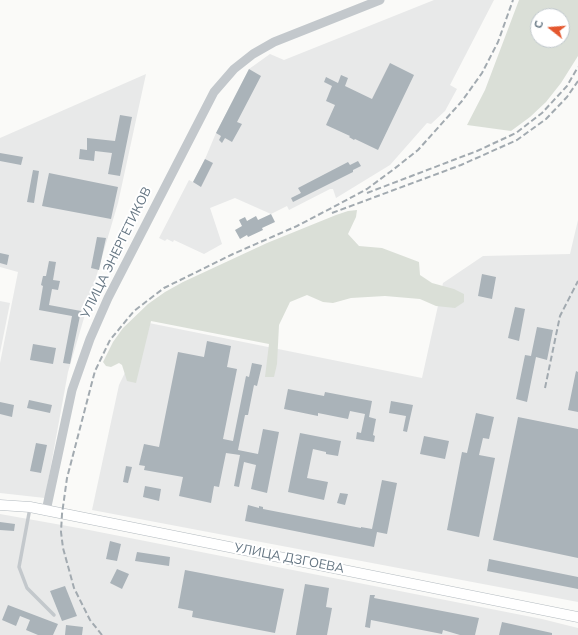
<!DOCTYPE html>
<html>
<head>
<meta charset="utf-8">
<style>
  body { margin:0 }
  #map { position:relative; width:578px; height:635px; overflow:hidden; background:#fafaf8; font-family:"Nunito Sans",sans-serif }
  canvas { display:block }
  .north { position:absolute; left:530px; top:8px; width:40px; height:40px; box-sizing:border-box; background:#fff; border:1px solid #c1c8cd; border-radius:50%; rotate:287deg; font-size:11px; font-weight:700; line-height:16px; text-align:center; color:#657683 }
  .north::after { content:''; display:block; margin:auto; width:14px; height:18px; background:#e4572e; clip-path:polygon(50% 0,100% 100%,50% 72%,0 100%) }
</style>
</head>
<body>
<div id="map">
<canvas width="578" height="635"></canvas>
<div class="north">С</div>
</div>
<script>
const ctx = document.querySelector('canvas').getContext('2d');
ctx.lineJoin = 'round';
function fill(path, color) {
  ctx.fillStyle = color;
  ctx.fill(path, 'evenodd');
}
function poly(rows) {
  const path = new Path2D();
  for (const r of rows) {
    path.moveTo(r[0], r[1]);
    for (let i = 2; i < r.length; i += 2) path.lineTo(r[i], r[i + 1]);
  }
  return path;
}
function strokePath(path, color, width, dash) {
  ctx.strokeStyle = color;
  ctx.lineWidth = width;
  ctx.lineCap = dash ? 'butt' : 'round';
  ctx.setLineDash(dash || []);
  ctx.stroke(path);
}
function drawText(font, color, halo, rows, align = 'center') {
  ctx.font = font + ' "Nunito Sans",sans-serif';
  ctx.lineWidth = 4;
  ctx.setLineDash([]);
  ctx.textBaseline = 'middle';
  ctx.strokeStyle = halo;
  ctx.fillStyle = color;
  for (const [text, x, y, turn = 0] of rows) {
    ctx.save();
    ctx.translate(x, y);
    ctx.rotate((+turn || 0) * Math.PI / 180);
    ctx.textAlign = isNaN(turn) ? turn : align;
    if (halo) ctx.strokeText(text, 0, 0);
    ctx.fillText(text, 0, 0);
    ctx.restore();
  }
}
const built = poly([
  [434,0,494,0,450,85,457,89,445,111,431,124,427,123,390,165,336,198,333,189,330,189,289,210,287,206,271,214,235,198,210,208,222,244,204,254,174,240,173,242,167,239,165,241,159,238,189,180,193,182,205,159,216,133,249,69,270,54,284,60],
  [146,74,118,203,68,372,45,498,0,493,0,363,18,272,0,267,0,138],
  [578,220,578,602,92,510,119,385,149,323,422,378,443,283,483,256,570,254],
  [0,301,10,303,0,353],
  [0,514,84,529,542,619,578,628,578,635,0,635]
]);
const green = poly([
  [519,0,578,0,578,56,561,83,546,102,530,117,511,131,467,125,485,90],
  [538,16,562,16,562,40,538,40],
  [357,210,356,217,348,234,359,246,382,248,419,262,420,275,432,283,454,289,464,294,464,302,455,308,436,306,420,299,385,296,351,298,333,303,323,302,307,295,290,302,279,325,277,364,274,377,265,377,269,344,151,321,136,383,127,381,122,365,119,363,111,367,106,366,103,362,113,342,123,328,148,304,165,292,183,282,267,243,336,215,348,211]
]);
const building = poly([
  [390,63,414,75,378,150,355,139,354,140,349,137,350,136,326,125,335,105,326,101,332,86,324,82,326,77,338,83,341,75,348,78,345,86,372,99],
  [249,69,261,76,237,122,242,124,232,142,225,138,222,143,219,140,221,136,216,133],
  [120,115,132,117,120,176,108,174,112,153,95,151,94,161,79,159,80,149,87,150,87,138,115,141],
  [0,153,23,157,21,165,0,161],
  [205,159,213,163,201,187,193,182],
  [358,161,361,166,353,170,353,172,293,202,291,198,301,193,298,188,348,162,350,165],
  [33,170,39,171,34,203,27,202],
  [49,173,118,187,111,219,42,206],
  [271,214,275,222,262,228,263,230,248,237,247,235,240,239,235,230,242,226,239,220,245,217,247,221,256,216,258,220],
  [97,237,106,238,99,270,91,268],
  [0,253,9,255,7,265,0,263],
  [49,261,56,262,53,280,60,281,58,290,52,289,49,305,81,311,70,364,63,363,72,316,39,310,43,286,41,285,43,276,46,276],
  [482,274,496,277,492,299,478,296],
  [515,307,525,309,519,341,508,338],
  [537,327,553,330,547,360,536,357,527,402,516,399,525,355,531,356],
  [207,341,231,346,227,367,237,369,223,439,233,441,246,376,249,377,252,363,262,365,257,386,254,385,248,415,245,415,238,450,258,454,263,429,279,432,267,493,251,489,256,465,244,462,239,487,234,486,240,455,226,453,219,487,214,486,211,503,179,496,183,477,144,470,145,466,139,465,144,444,159,447,178,352,204,357],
  [33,344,56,348,53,364,30,360],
  [576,371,578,372,578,412,568,410],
  [288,389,324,396,325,392,372,401,369,417,376,419,373,435,375,436,374,442,356,439,357,432,361,433,365,414,350,411,348,419,318,413,318,416,284,409],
  [29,400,52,405,50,413,27,408],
  [391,401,413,405,407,432,403,431,406,416,389,413],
  [0,402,14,405,12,417,0,414],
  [476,413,494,417,489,439,483,438,479,455,495,458,479,537,447,530,462,452,467,453],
  [518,417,578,429,578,558,493,540],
  [300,433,341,441,338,456,326,454,326,452,313,449,307,478,328,482,324,500,288,492],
  [424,436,449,441,445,459,420,454],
  [36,443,47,445,41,473,30,471],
  [126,466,132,467,128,483,123,482],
  [382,480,397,483,387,534,377,532,374,547,245,521,248,505,259,508,259,506,263,507,263,509,361,528,361,527,372,529],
  [145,486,161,489,159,501,143,497],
  [340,493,348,494,345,505,337,503],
  [0,522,15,524,14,531,0,530],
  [110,541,121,544,117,561,106,559],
  [137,552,170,557,169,566,135,561],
  [489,559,578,577,578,589,487,571],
  [117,569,129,574,122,589,110,583],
  [185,570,284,589,275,633,192,617,193,611,178,608],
  [305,584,329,588,326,607,332,608,327,635,296,635],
  [65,586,77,616,62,621,50,591],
  [370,595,375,595,374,598,479,618,475,635,460,635,443,630,442,634,371,620,370,628,365,627],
  [8,605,58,624,53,635,38,635,26,630,30,620,20,616,16,626,2,620],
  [502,622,552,633,552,635,499,635],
  [66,625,83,627,82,635,65,635]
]);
const service = poly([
  [30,508,19,567,27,588,54,615]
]);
const tertiary = poly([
  [46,511,72,390,90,339,108,298,214,92,234,69,253,54,274,42,380,0]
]);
const secondary = poly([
  [0,505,30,507,578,617]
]);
const rail = poly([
  [367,193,477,151,516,133,542,113,567,86,578,67],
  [332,213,461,165,517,140,546,119,567,97,578,81],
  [545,388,560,316,578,281],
  [102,635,90,620,74,588,63,548,61,532,62,514,67,478,91,386,95,371,110,340,134,311,164,288,233,254,297,226,341,203,367,189,394,169,418,150,462,101,482,73,498,42,513,0]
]);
const streetNames = [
  ["УЛИЦА ЭНЕРГЕТИКОВ",117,253,-64],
  ["УЛИЦА ДЗГОЕВА",289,559,11]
];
fill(built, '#e8e9e9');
fill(green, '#dadfd7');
fill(building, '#aab3b9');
strokePath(secondary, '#b3babf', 11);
strokePath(service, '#c3c8cc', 3.5);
strokePath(tertiary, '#c3c8cc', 9);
strokePath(secondary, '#fff', 10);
strokePath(rail, '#a2aab0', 2, [6, 3]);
drawText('13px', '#657683', '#fff', streetNames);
</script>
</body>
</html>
